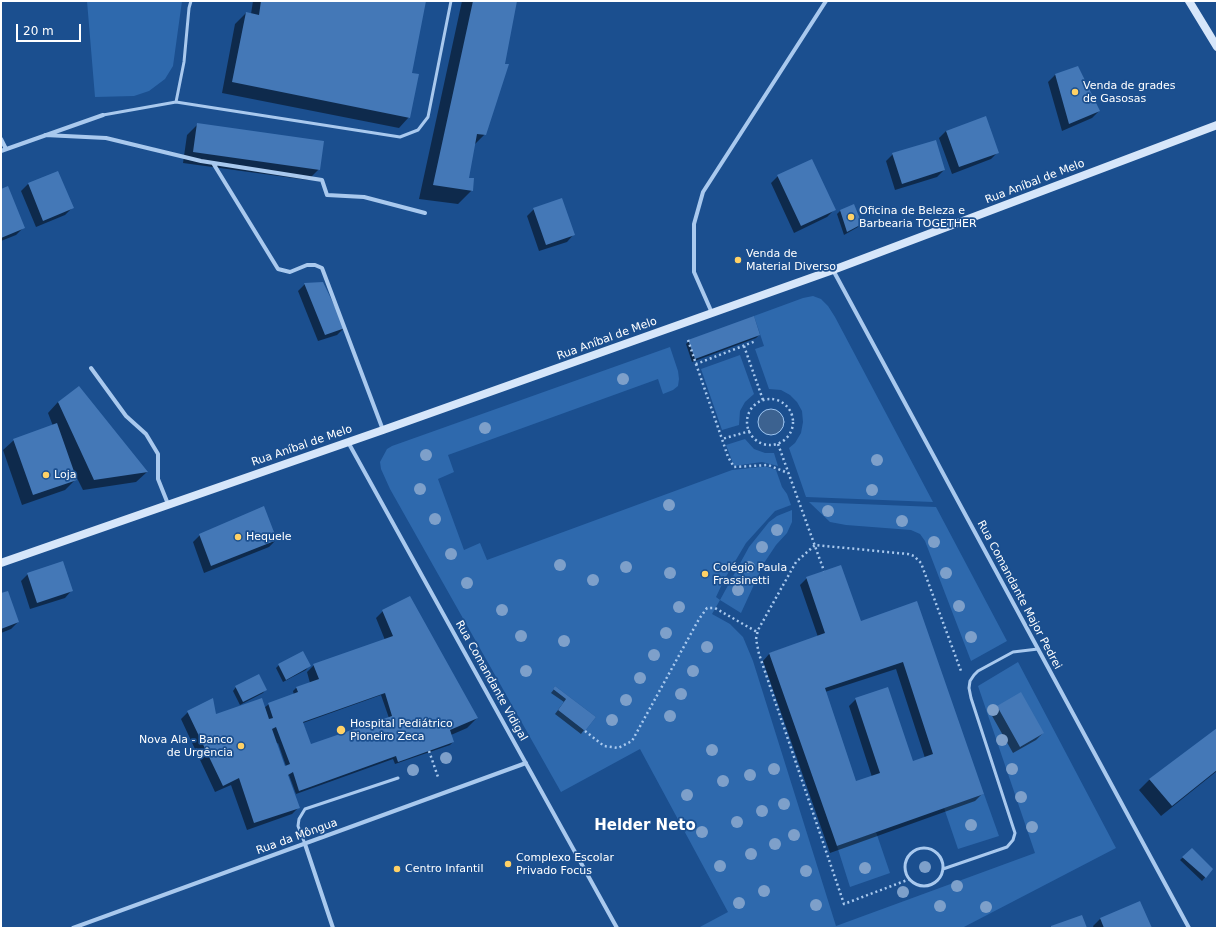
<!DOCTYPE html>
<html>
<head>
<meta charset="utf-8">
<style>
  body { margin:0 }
  #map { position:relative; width:1218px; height:929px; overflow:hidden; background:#1b4f8f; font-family:"DejaVu Sans",sans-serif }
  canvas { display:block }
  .frame { position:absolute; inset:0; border:2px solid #fff; pointer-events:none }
  .scale { position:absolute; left:16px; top:24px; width:65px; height:18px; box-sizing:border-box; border:2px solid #fff; border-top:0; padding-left:5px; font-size:12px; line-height:14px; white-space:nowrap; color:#fff; -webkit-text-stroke:3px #1b4f8f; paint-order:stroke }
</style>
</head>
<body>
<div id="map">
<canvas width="1218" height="929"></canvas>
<div class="frame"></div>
<div class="scale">20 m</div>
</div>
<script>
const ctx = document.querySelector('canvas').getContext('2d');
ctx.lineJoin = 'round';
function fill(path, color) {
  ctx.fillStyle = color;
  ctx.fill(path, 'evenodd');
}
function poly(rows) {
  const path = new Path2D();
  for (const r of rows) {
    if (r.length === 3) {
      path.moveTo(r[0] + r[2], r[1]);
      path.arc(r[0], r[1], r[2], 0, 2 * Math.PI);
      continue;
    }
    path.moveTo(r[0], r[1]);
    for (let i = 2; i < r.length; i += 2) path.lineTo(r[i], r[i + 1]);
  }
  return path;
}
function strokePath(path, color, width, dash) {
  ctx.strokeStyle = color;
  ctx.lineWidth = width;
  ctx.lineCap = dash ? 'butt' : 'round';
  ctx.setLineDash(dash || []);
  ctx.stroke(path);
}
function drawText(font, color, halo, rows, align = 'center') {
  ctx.font = font + ' "DejaVu Sans",sans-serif';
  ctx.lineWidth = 3.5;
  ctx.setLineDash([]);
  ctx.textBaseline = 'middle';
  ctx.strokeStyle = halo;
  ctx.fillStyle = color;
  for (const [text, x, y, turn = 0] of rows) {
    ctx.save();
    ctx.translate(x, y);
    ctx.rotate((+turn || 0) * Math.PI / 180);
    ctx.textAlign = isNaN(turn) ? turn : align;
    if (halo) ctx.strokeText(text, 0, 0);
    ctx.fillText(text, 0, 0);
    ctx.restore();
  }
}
const green = poly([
  [87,1,182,1,173,66,165,79,149,91,134,96,95,97],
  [813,296,821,299,828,306,835,317,933,502,806,497,789,448,795,443,801,433,803,422,802,411,797,402,790,395,781,390,769,389,755,349,764,346,754,316,803,298],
  [670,347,678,371,679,379,678,386,673,390,663,394,658,379,448,455,454,472,438,479,464,550,480,543,487,560,732,470,760,467,768,467,776,470,782,487,787,494,791,505,775,511,746,543,724,580,716,597,720,600,749,547,769,522,777,516,792,510,792,522,787,533,776,545,764,563,741,613,720,600,712,614,730,624,743,637,753,661,836,926,1035,853,978,686,1018,662,1116,848,962,928,698,928,728,912,640,749,561,792,390,489,381,469,380,462,387,449,392,446],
  [555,686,596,717,585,731,558,710,566,699,553,689],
  [740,355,754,394,745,402,740,411,739,425,722,430,701,369],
  [745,439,754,449,765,453,774,453,778,466,762,462,734,466,726,445],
  [809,502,936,507,1007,641,971,661,925,541,920,534,911,530,846,525,830,522],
  [984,794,999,836,958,849,944,808],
  [876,832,890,873,850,887,837,846]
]);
const water = poly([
  [771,422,13]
]);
const shadow = poly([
  [253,1,425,1,411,74,409,117,399,128,222,93,235,24,246,13,251,14],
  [462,1,516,1,485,134,474,145,468,179,472,190,458,204,419,199],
  [1078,67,1099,111,1092,118,1062,131,1048,82,1055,75],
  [198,124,319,169,308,180,183,163,187,135],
  [946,131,998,152,991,159,952,174,939,138],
  [893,154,944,170,937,177,895,190,886,161],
  [778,176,834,210,827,217,794,233,771,183],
  [28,184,72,208,65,215,36,227,21,191],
  [1,190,23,228,16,235,1,241],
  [534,209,574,234,567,242,539,251,527,216],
  [840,211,861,224,858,227,844,235,837,214],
  [305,284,344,328,337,335,318,341,298,291],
  [759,335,756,338,692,362,686,344,689,341],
  [58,402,147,472,136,482,83,490,75,474,74,474,76,479,65,490,22,505,3,450,14,440,53,426,48,413],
  [200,535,276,540,269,547,204,573,193,542],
  [28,574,72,590,65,598,30,609,21,581],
  [807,578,860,622,916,603,982,794,975,801,830,853,763,661,770,653,818,637,800,585],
  [896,669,925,758,912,762,856,699,849,706,872,777,855,782,825,692],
  [1,594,18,622,11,629,1,633],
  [383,611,477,718,467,728,451,735,453,742,450,745,395,764,393,759,296,794,289,775,287,776,299,807,292,814,247,830,231,785,215,792,181,719,188,712,216,715,264,708,269,704,294,695,293,691,296,688,310,683,307,672,314,665,385,640,376,618],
  [381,695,389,718,311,746,303,723],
  [278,743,286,766,284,767,276,744],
  [279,665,309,666,306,670,283,682,276,668],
  [236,687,266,689,263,693,240,705,233,691],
  [555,688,594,717,581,734,555,714,564,702,551,693],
  [998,707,1043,733,1036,740,1013,753,991,714],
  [1217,729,1217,771,1161,816,1139,790,1150,779],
  [1192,849,1212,869,1202,881,1180,860],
  [1100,919,1151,928,1094,928,1093,926]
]);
const building = poly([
  [261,1,426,1,412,73,419,74,410,118,232,82,246,12,259,15],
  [473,1,517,1,505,64,509,64,486,135,477,134,469,178,474,178,473,191,433,185],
  [1078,66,1100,111,1069,124,1055,74],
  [986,116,999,153,959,167,946,131],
  [197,123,324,141,320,170,193,152],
  [936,140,945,170,902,184,892,153],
  [812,159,836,210,801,226,777,175],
  [58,171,74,208,43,221,28,183],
  [8,186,25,228,1,238,1,189],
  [562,198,575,235,546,245,533,208],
  [854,204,862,224,847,232,840,210],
  [323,282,345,328,325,335,304,283],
  [754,316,760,335,695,359,688,340],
  [79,386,87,396,148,472,94,480,58,402],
  [57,423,77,480,33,495,13,439],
  [264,506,277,540,211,566,199,534],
  [63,561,73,591,37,603,27,573],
  [841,565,861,621,917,601,984,794,837,846,769,653,825,633,806,577],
  [903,662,933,754,913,761,888,687,855,698,880,773,856,781,825,688],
  [8,591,19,622,1,629,1,593],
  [410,596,478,718,450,730,454,742,398,762,396,756,299,791,293,772,288,775,300,808,254,823,239,778,223,786,187,711,213,698,216,714,262,698,269,719,273,718,268,703,298,692,296,687,319,679,313,664,393,636,382,610],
  [385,693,392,716,311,744,303,722],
  [276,727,290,764,285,766,272,729],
  [303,651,311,666,286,680,278,664],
  [259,674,267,690,243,702,235,686],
  [555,686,596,717,585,731,558,710,566,699,553,689],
  [1021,692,1044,733,1020,747,997,706],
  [1217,728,1217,770,1172,806,1149,779],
  [1192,848,1213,869,1206,878,1182,857],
  [1140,901,1152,928,1104,928,1100,918],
  [1082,915,1087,928,1051,928,1051,926]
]);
const path = poly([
  [688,340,696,364,756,341],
  [744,346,763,400],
  [696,364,722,439],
  [770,422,23],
  [750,431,722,439,728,457,734,467,768,465,788,473],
  [778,444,824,571],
  [585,731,604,746,618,748,632,741,699,619,707,608,715,608,757,632],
  [429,751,438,777],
  [910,879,844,904,759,654,756,639,758,630,796,562,815,545,908,554,914,556,921,563,961,671]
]);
const lane = poly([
  [176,102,184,62,189,8,191,1],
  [103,115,176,102,400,137,418,130,428,117,451,1],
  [305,844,298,826,299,819,305,809,398,778],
  [924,867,19],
  [943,869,1007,847,1013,840,1015,833,1013,827,971,698,969,688,970,681,974,675,978,671,1013,652,1038,649]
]);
const street = poly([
  [45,135,106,138,201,161,322,180,327,195,364,197,425,213],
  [1,139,6,149],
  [1,151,103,115],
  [213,163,278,269,290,272,307,265,315,265,322,268,383,430],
  [833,270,1189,928],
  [712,313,694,272,694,224,703,192,826,1],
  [91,368,126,416,146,434,158,454,158,479,168,504],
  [348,442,617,928],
  [305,844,333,928],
  [73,928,526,763]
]);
const secondary = poly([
  [1189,1,1217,47],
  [1,563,383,430,833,270,1217,125]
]);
const trees = [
  [623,379],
  [485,428],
  [426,455],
  [877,460],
  [420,489],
  [872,490],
  [669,505],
  [828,511],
  [435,519],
  [902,521],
  [777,530],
  [934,542],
  [762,547],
  [451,554],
  [560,565],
  [626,567],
  [749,567],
  [670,573],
  [946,573],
  [593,580],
  [467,583],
  [738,590],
  [959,606],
  [679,607],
  [502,610],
  [666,633],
  [521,636],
  [971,637],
  [564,641],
  [707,647],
  [654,655],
  [526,671],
  [693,671],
  [640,678],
  [681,694],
  [626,700],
  [993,710],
  [670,716],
  [612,720],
  [1002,740],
  [712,750],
  [446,758],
  [774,769],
  [1012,769],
  [413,770],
  [750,775],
  [723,781],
  [687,795],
  [1021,797],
  [784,804],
  [762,811],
  [737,822],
  [971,825],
  [1032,827],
  [702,832],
  [794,835],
  [775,844],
  [751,854],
  [720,866],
  [925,867],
  [865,868],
  [806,871],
  [957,886],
  [764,891],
  [903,892],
  [739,903],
  [816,905],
  [940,906],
  [986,907]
];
const markers = [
  [1075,92,4,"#ffd166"],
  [851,217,4,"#ffd166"],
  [738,260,4,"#ffd166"],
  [46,475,4,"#ffd166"],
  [238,537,4,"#ffd166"],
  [705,574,4,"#ffd166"],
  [341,730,5,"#ffd166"],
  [241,746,4,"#ffd166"],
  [508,864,4,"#ffd166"],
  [397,869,4,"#ffd166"]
];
const poiNames = [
  ["Venda de grades",1083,86],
  ["de Gasosas",1083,99],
  ["Oficina de Beleza e",859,211],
  ["Barbearia TOGETHER",859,224],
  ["Venda de",746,254],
  ["Material Diverso",746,267],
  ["Loja",54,475],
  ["Hequele",246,537],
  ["Colégio Paula",713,568],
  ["Frassinetti",713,581],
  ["Hospital Pediátrico",350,724],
  ["Pioneiro Zeca",350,737],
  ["Nova Ala - Banco",233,740,"right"],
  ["de Urgência",233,753,"right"],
  ["Complexo Escolar",516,858],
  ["Privado Focus",516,871],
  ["Centro Infantil",405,869]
];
const streetNames = [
  ["Rua Aníbal de Melo",1035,182,-21],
  ["Rua Aníbal de Melo",607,339,-20],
  ["Rua Aníbal de Melo",302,446,-19],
  ["Rua Comandante Major Pedrei",1019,595,62],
  ["Rua Comandante Vidigal",491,681,61],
  ["Rua da Môngua",297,837,-20]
];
const districtNames = [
  ["Helder Neto",645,826]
];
fill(green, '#2e69ad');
fill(water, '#3c6290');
strokePath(water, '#9cc4f0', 1);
fill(shadow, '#0007');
fill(building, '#4478b7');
strokePath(path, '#a9c9ee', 2.5, [2, 3]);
strokePath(lane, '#a9c9ee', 3);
strokePath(street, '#a9c9ee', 4);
strokePath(secondary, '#d6e6fa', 8);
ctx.fillStyle = '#7ea0ca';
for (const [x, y] of trees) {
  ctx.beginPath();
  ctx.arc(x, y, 6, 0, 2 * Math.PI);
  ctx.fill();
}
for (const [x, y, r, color] of markers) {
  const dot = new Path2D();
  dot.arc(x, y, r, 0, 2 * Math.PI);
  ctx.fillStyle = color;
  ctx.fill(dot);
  strokePath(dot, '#1b4f8f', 1.5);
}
drawText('11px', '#fff', '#1b4f8f', poiNames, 'left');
drawText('11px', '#fff', '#1b4f8f', streetNames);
drawText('bold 15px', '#fff', '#1b4f8f', districtNames);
</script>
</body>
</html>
